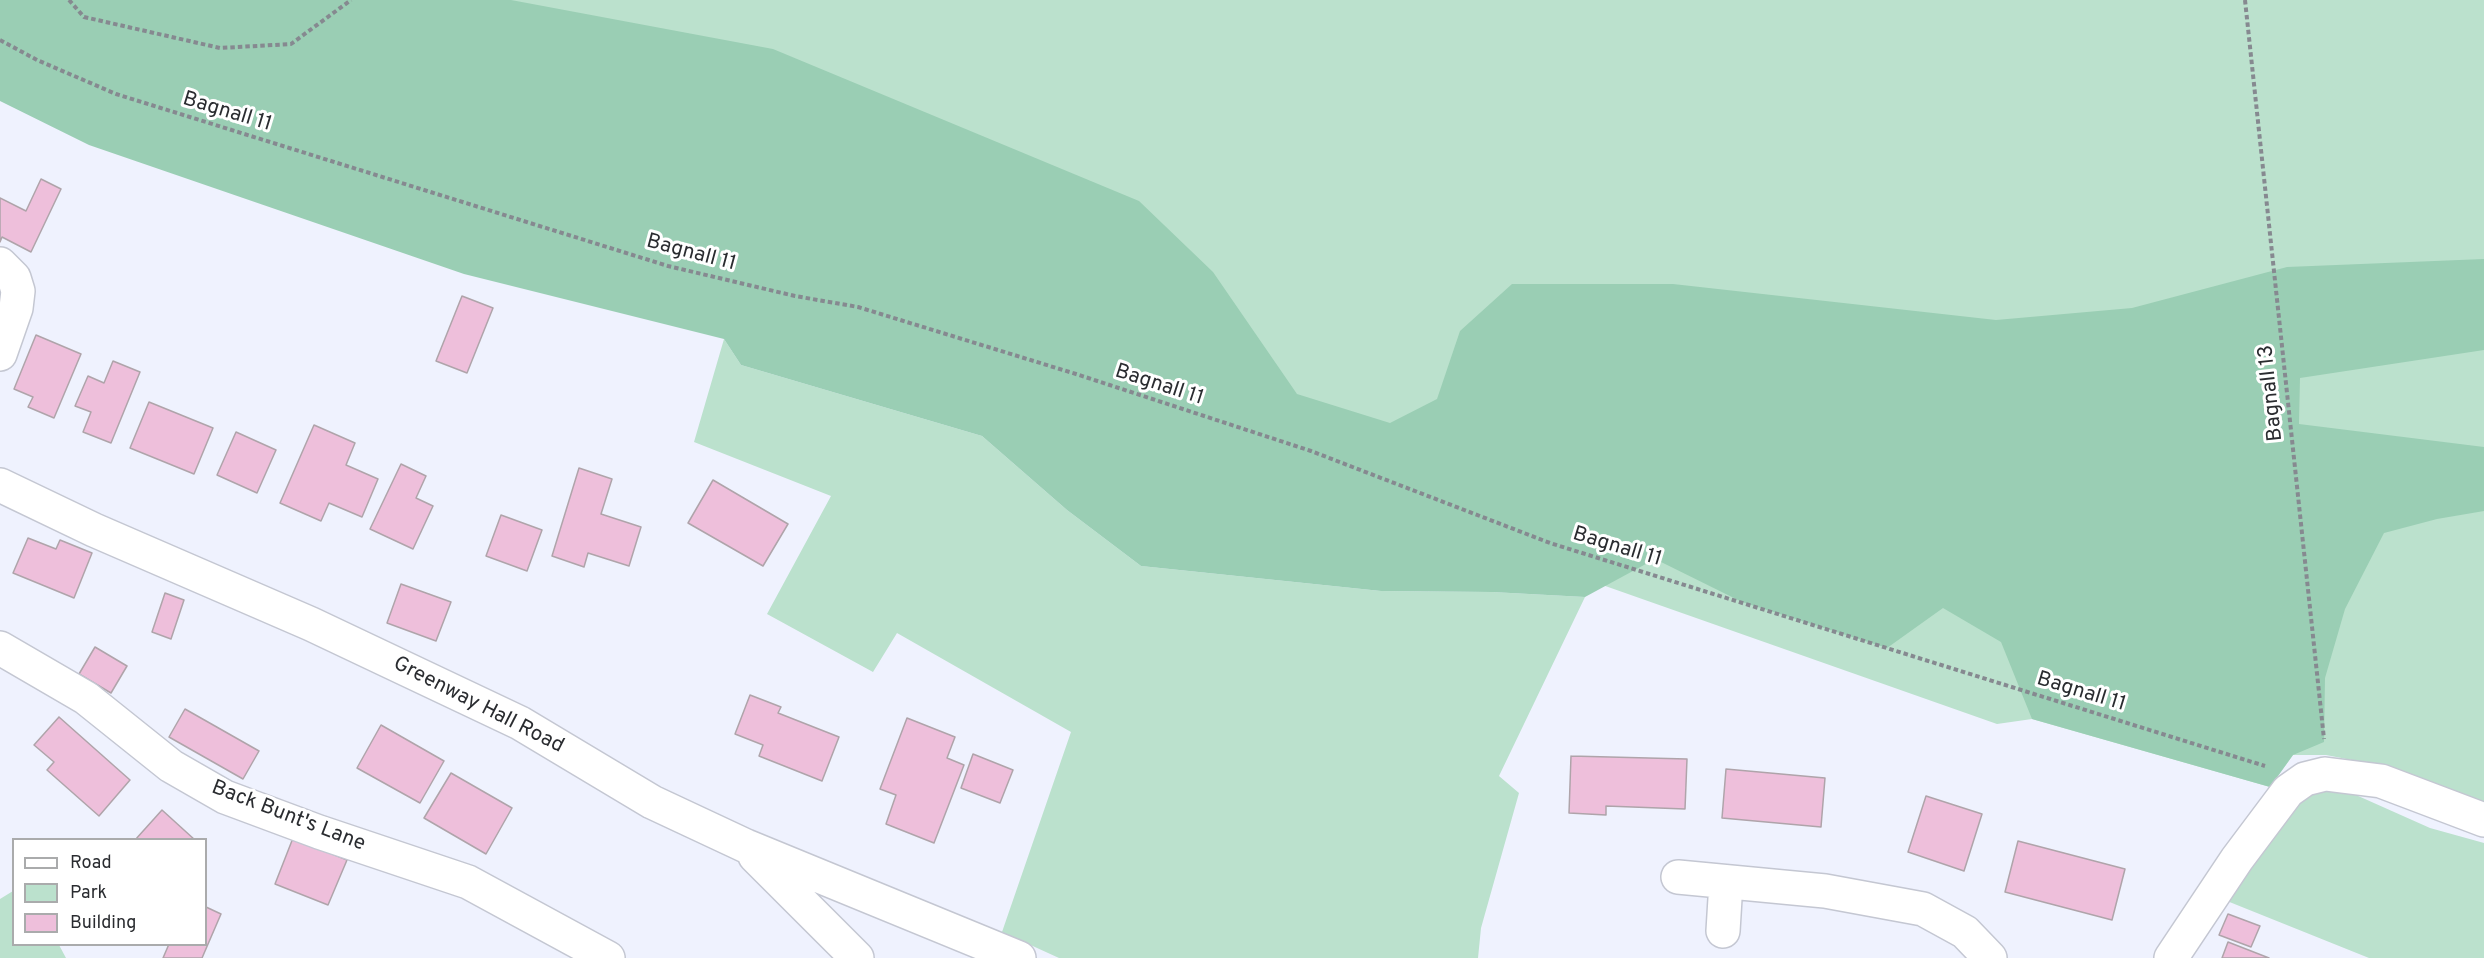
<!DOCTYPE html>
<html>
<head>
<meta charset="utf-8">
<style>
  body { margin:0 }
  #map { position:relative; width:2484px; height:958px; overflow:hidden; background:#eff2fe; font-family:Overpass,sans-serif }
  canvas { display:block }
  .legend { position:absolute; left:12px; top:838px; width:195px; height:108px; box-sizing:border-box; background:#fff; border:2px solid #aaabac; margin:0; padding:8px 10px; list-style:none; font-size:18px; color:#2a2c30 }
  .legend li { display:flex; align-items:center; gap:12px; height:30px }
  .legend b { width:30px; border:2px solid #aaabac }
</style>
</head>
<body>
<div id="map">
<canvas width="2484" height="958"></canvas>
<ul class="legend">
<li><b style="height:8px;background:#fff"></b>Road</li>
<li><b style="height:16px;background:#bbe1cd"></b>Park</li>
<li><b style="height:16px;background:#eebfdb"></b>Building</li>
</ul>
</div>
<script>
const ctx = document.querySelector('canvas').getContext('2d');
ctx.lineJoin = 'round';
function fill(path, color) {
  ctx.fillStyle = color;
  ctx.fill(path, 'evenodd');
}
function poly(rows) {
  const path = new Path2D();
  for (const r of rows) {
    path.moveTo(r[0], r[1]);
    for (let i = 2; i < r.length; i += 2) path.lineTo(r[i], r[i + 1]);
  }
  return path;
}
function strokePath(path, color, width, dash) {
  ctx.strokeStyle = color;
  ctx.lineWidth = width;
  ctx.lineCap = dash ? 'butt' : 'round';
  ctx.setLineDash(dash || []);
  ctx.stroke(path);
}
function drawText(font, color, halo, rows, align = 'center') {
  ctx.font = font + ' Overpass,sans-serif';
  ctx.lineWidth = 6;
  ctx.setLineDash([]);
  ctx.textBaseline = 'middle';
  ctx.strokeStyle = halo;
  ctx.fillStyle = color;
  for (const [text, x, y, turn = 0] of rows) {
    ctx.save();
    ctx.translate(x, y);
    ctx.rotate((+turn || 0) * Math.PI / 180);
    ctx.textAlign = isNaN(turn) ? turn : align;
    if (halo) ctx.strokeText(text, 0, 0);
    ctx.fillText(text, 0, 0);
    ctx.restore();
  }
}
const green = poly([
  [0,0,2484,0,2484,806,2367,763,2326,755,2293,755,2270,787,2032,719,1997,724,1083,402],
  [724,339,741,365,982,436,1067,510,1141,566,1381,591,1492,592,1585,597,1499,776,1519,793,1481,928,1478,958,1059,958,1002,932,1071,732,897,633,873,672,767,614,831,496,694,442],
  [2311,786,2338,787,2430,828,2484,843,2484,958,2369,958,2227,901,2292,804],
  [13,891,14,944,59,945,66,958,0,958,0,899]
]);
const forest = poly([
  [0,0,511,0,773,49,1139,201,1213,272,1297,394,1390,423,1437,399,1460,331,1512,284,1673,284,1996,320,2132,308,2287,267,2484,259,2484,350,2300,378,2299,424,2484,447,2484,511,2437,519,2384,533,2345,609,2325,678,2324,742,2293,755,2270,787,2032,719,2001,642,1943,608,1887,648,1742,602,1655,559,1585,597,1492,592,1381,591,1141,566,1067,510,982,436,741,365,724,339,464,274,89,145,0,101]
]);
const building = poly([
  [41,179,61,189,31,252,2,237,0,242,0,198,26,211,41,179],
  [462,296,493,308,467,373,436,361,462,296],
  [36,335,81,354,54,418,28,407,33,397,14,389,36,335],
  [113,361,140,372,111,443,83,432,91,412,75,406,88,376,104,383,113,361],
  [149,402,213,428,194,474,130,448,149,402],
  [314,425,355,443,346,465,378,479,362,517,329,503,321,521,280,503,314,425],
  [236,432,276,450,257,493,217,475,236,432],
  [401,464,426,476,416,498,433,506,413,549,370,529,401,464],
  [579,468,612,479,601,514,641,527,629,566,588,553,584,567,552,556,579,468],
  [713,480,788,524,763,566,688,523,713,480],
  [501,515,542,530,527,571,486,556,501,515],
  [28,538,56,549,60,540,92,553,74,598,13,573,28,538],
  [401,584,451,602,436,641,387,623,401,584],
  [165,593,184,600,171,639,152,632,165,593],
  [95,647,127,666,111,693,79,674,95,647],
  [750,695,781,707,778,713,839,737,822,781,759,756,763,745,735,734,750,695],
  [185,709,259,751,243,779,169,737,185,709],
  [59,717,130,780,99,816,47,770,54,762,34,745,59,717],
  [907,718,955,737,947,758,964,765,934,843,886,824,896,795,880,789,907,718],
  [381,725,444,761,420,803,357,768,381,725],
  [973,754,1013,770,1000,803,961,788,973,754],
  [1571,756,1687,759,1685,809,1606,806,1606,815,1569,813,1571,756],
  [1726,769,1825,778,1821,827,1722,818,1726,769],
  [451,773,512,808,486,854,424,818,451,773],
  [1926,796,1982,814,1964,871,1908,852,1926,796],
  [162,810,195,840,135,840,162,810],
  [293,838,347,860,328,905,275,884,293,838],
  [2018,841,2125,869,2112,920,2005,892,2018,841],
  [206,907,221,914,202,958,163,958,169,944,206,944,206,907],
  [2228,914,2260,926,2251,947,2219,935,2228,914],
  [2228,942,2269,958,2222,958,2228,942]
]);
const path = poly([
  [69,0,84,17,220,48,291,44,351,0],
  [2245,0,2324,739],
  [0,40,37,60,116,94,668,266,795,296,858,307,1076,374,1311,451,1550,543,2265,766]
]);
const minor = poly([
  [0,354,16,308,18,291,14,278,0,264],
  [0,485,94,530,311,624,520,723,652,802,746,846,1019,958],
  [0,648,86,698,171,766,225,797,319,832,468,882,608,958],
  [755,856,857,958],
  [1678,877,1825,891,1923,909,1965,932,1990,958],
  [1723,931,1726,882],
  [2171,958,2237,859,2288,791,2305,779,2325,774,2381,781,2484,820]
]);
const streetNames = [
  ["Bagnall 11",227,113,17],
  ["Bagnall 11",691,254,15],
  ["Bagnall 11",1159,386,18],
  ["Bagnall 13",2272,393,-96],
  ["Bagnall 11",1617,548,17],
  ["Bagnall 11",2081,693,17],
  ["Greenway Hall Road",478,706,27],
  ["Back Bunt's Lane",288,817,21]
];
fill(green, '#bbe1cd');
fill(forest, '#9aceb4');
fill(building, '#eebfdb');
strokePath(building, '#afa4aa', 1.5);
strokePath(minor, '#c4c7d2', 36);
strokePath(path, '#868990', 4, [4.5, 3]);
strokePath(minor, '#fff', 33);
drawText('21px', '#2a2c30', '#fff', streetNames);
</script>
</body>
</html>
